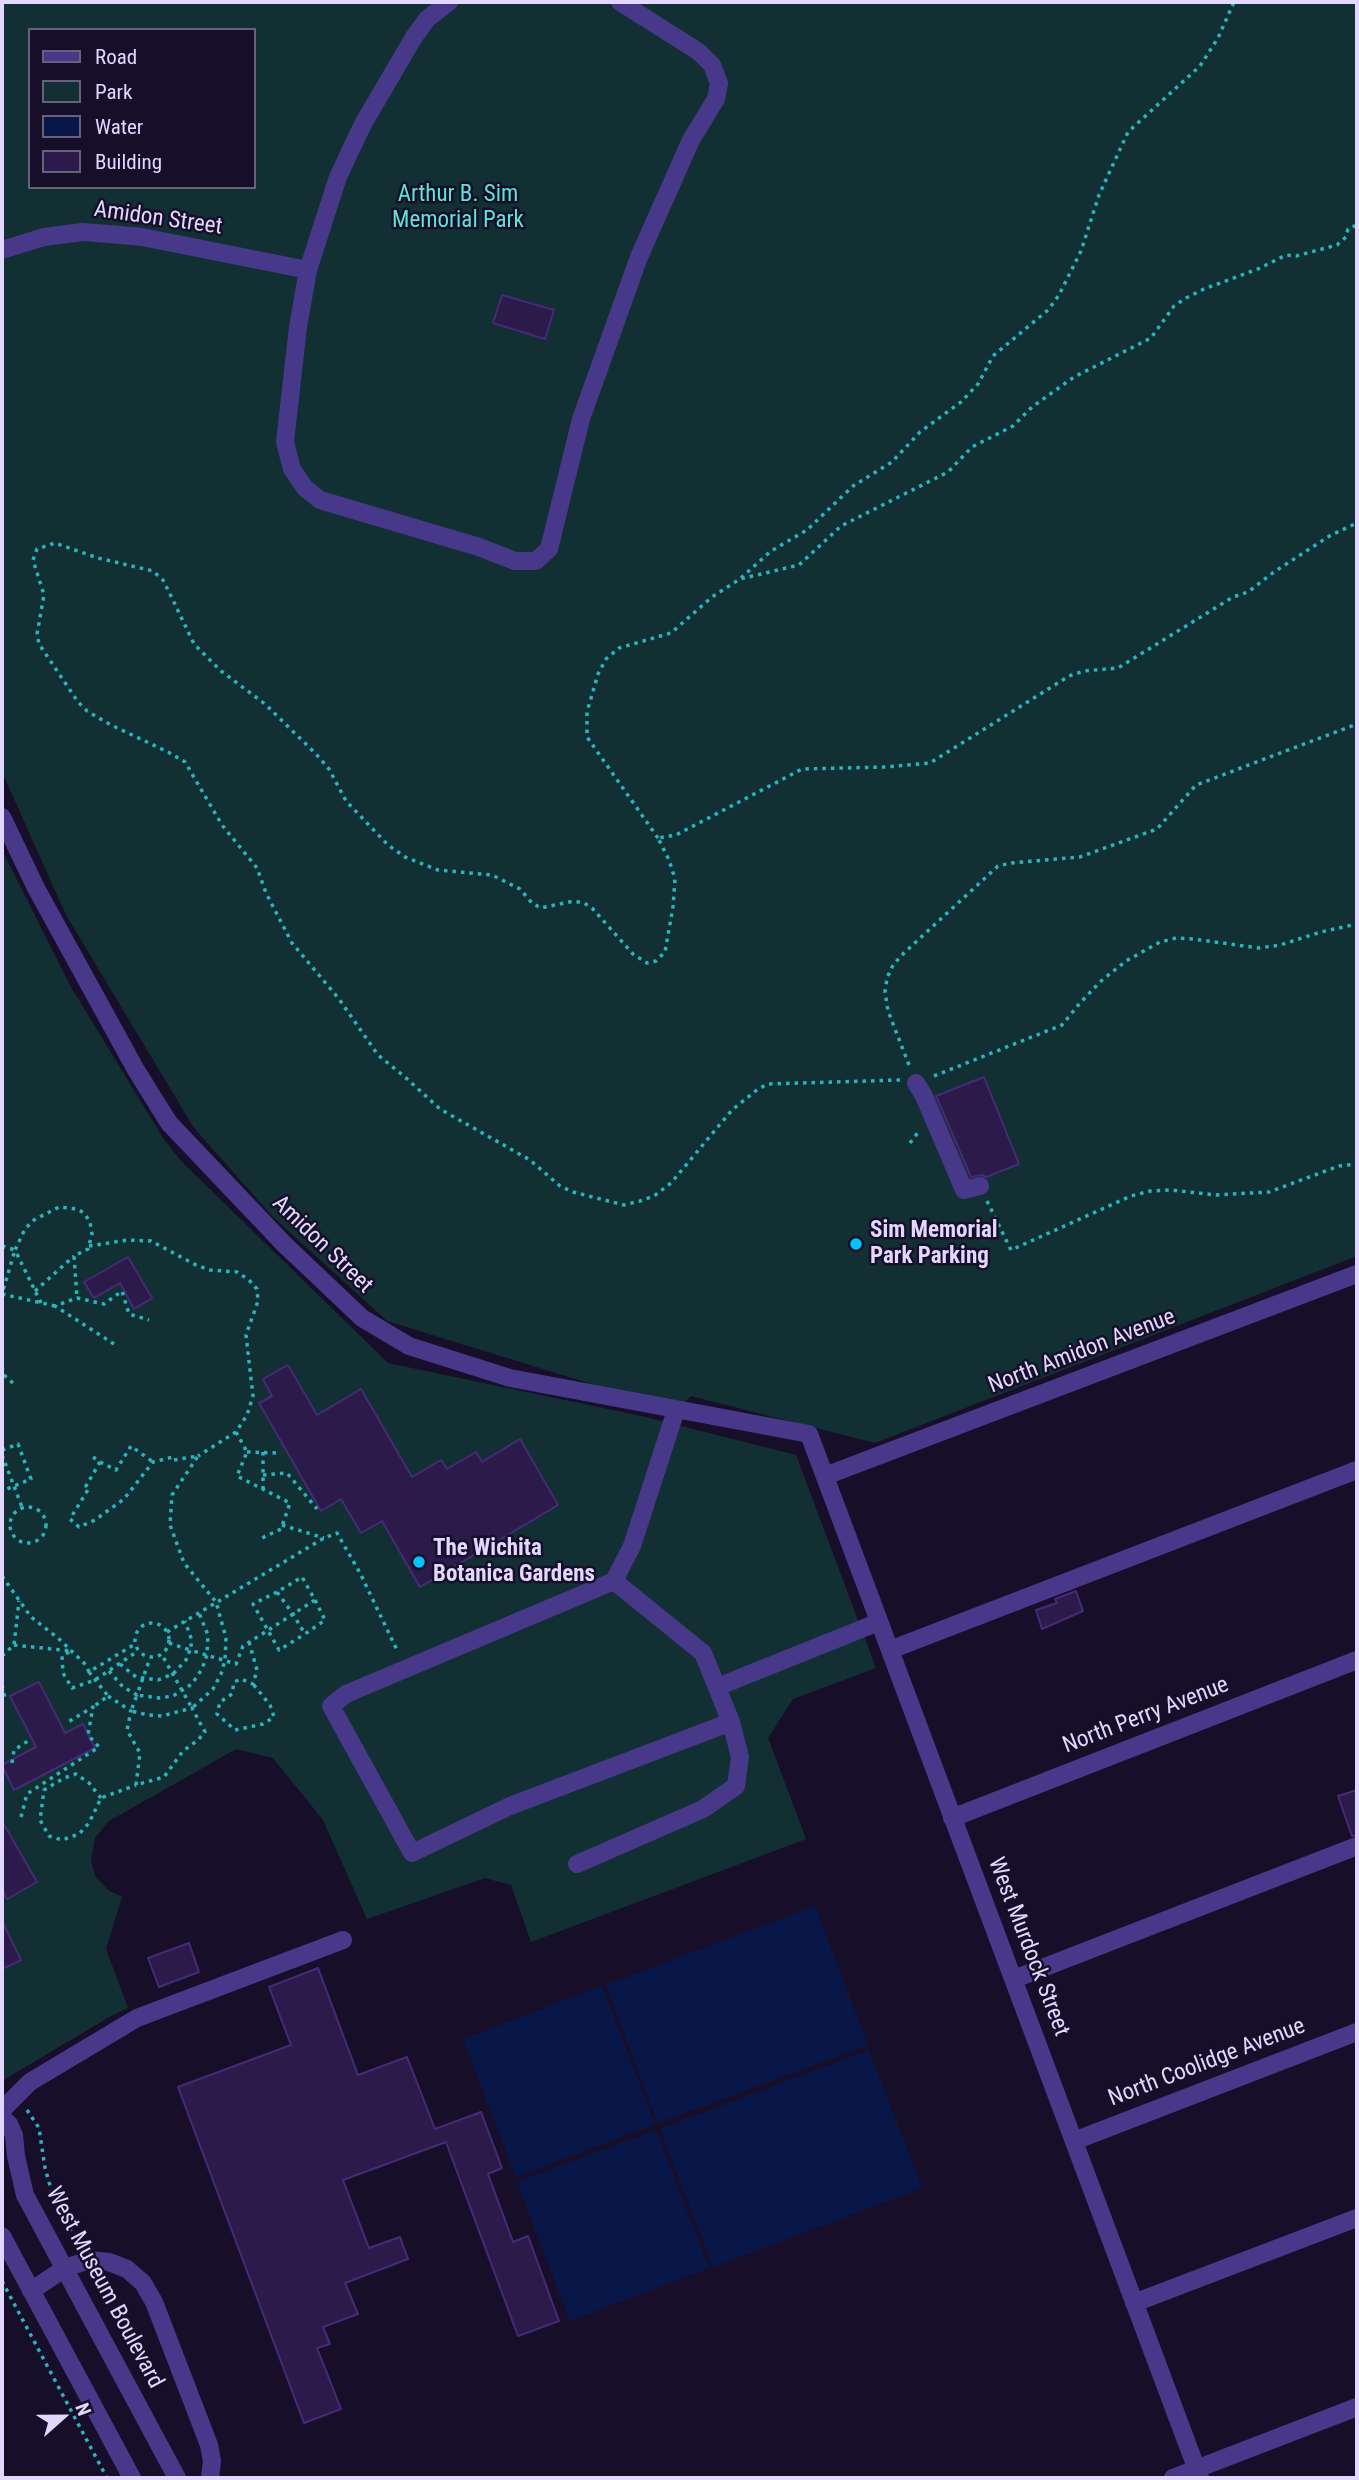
<!DOCTYPE html>
<html>
<head>
<meta charset="utf-8">
<style>
  body { margin:0 }
  #map { position:relative; width:1359px; height:2480px; overflow:hidden; background:#170f29; font-family:"Roboto Condensed",sans-serif }
  canvas { display:block }
  .frame { position:absolute; inset:0; border:4px solid #e1d7ff; pointer-events:none }
  .legend { position:absolute; left:28px; top:28px; width:228px; height:161px; box-sizing:border-box; background:#170f29; border:2px solid #685f7f; margin:0; padding:9px 12px; list-style:none; font-size:21px; color:#e1d7ff }
  .legend li { display:flex; align-items:center; gap:14px; height:35px }
  .legend b { width:35px; border:2px solid #685f7f }
  .north { position:absolute; left:28px; top:2382px; width:70px; height:70px; -webkit-text-stroke:5px #170f29; paint-order:stroke; rotate:69deg; font-size:19px; font-weight:700; line-height:28px; text-align:center; color:#e1d7ff }
  .north::after { content:''; display:block; margin:auto; width:24px; height:32px; background:#e1d7ff; clip-path:polygon(50% 0,100% 100%,50% 72%,0 100%) }
</style>
</head>
<body>
<div id="map">
<canvas width="1359" height="2480"></canvas>
<div class="frame"></div>
<ul class="legend">
<li><b style="height:9px;background:#473889"></b>Road</li>
<li><b style="height:19px;background:#123033"></b>Park</li>
<li><b style="height:19px;background:#081748"></b>Water</li>
<li><b style="height:19px;background:#2b1a4a"></b>Building</li>
</ul>
<div class="north">N</div>
</div>
<script>
const ctx = document.querySelector('canvas').getContext('2d');
ctx.lineJoin = 'round';
function fill(path, color) {
  ctx.fillStyle = color;
  ctx.fill(path, 'evenodd');
}
function poly(rows) {
  const path = new Path2D();
  for (const r of rows) {
    if (r.length === 3) {
      path.moveTo(r[0] + r[2], r[1]);
      path.arc(r[0], r[1], r[2], 0, 2 * Math.PI);
      continue;
    }
    path.moveTo(r[0], r[1]);
    for (let i = 2; i < r.length; i += 2) path.lineTo(r[i], r[i + 1]);
  }
  return path;
}
function strokePath(path, color, width, dash) {
  ctx.strokeStyle = color;
  ctx.lineWidth = width;
  ctx.lineCap = dash ? 'butt' : 'round';
  ctx.setLineDash(dash || []);
  ctx.stroke(path);
}
function drawText(font, color, halo, rows, align = 'center') {
  ctx.font = font + ' "Roboto Condensed",sans-serif';
  ctx.lineWidth = 5;
  ctx.setLineDash([]);
  ctx.textBaseline = 'middle';
  ctx.strokeStyle = halo;
  ctx.fillStyle = color;
  for (const [text, x, y, turn = 0] of rows) {
    ctx.save();
    ctx.translate(x, y);
    ctx.rotate((+turn || 0) * Math.PI / 180);
    ctx.textAlign = isNaN(turn) ? turn : align;
    if (halo) ctx.strokeText(text, 0, 0);
    ctx.fillText(text, 0, 0);
    ctx.restore();
  }
}
const green = poly([
  [2,2,1357,2,1357,1256,875,1443,691,1396,676,1410,387,1321,273,1217,194,1128,66,915,2,772],
  [30,30,254,30,254,187,30,187],
  [2,850,71,987,163,1138,181,1161,388,1363,646,1417,796,1455,876,1668,793,1699,768,1738,806,1839,531,1942,511,1885,485,1878,367,1919,323,1820,273,1758,236,1749,109,1821,95,1838,91,1860,95,1876,108,1890,122,1897,106,1949,128,2008,111,2016,2,2081]
]);
const water = poly([
  [815,1906,868,2045,658,2123,606,1985],
  [602,1986,655,2124,516,2177,463,2039],
  [869,2050,922,2188,713,2267,660,2129],
  [656,2130,709,2268,570,2321,517,2182]
]);
const building = poly([
  [502,295,554,310,545,339,493,323,502,295],
  [984,1077,1019,1164,986,1177,982,1175,971,1177,936,1096,984,1077],
  [128,1257,152,1298,134,1309,120,1283,94,1298,84,1282,128,1257],
  [288,1365,317,1415,361,1389,412,1477,441,1460,447,1469,476,1452,482,1462,520,1439,558,1505,420,1587,382,1521,361,1533,341,1499,321,1511,259,1403,272,1396,263,1379,288,1365],
  [1076,1591,1083,1611,1042,1629,1036,1610,1057,1603,1055,1599,1076,1591],
  [39,1682,65,1733,83,1724,95,1748,14,1790,2,1765,36,1747,10,1696,39,1682],
  [1357,1790,1357,1835,1352,1836,1338,1796,1357,1790],
  [2,1821,37,1882,7,1899,2,1889,2,1821],
  [2,1921,21,1960,2,1969,2,1921],
  [189,1943,199,1972,159,1987,148,1958,189,1943],
  [318,1968,358,2075,407,2057,435,2129,481,2112,502,2168,488,2174,513,2242,528,2236,559,2321,518,2336,446,2142,343,2180,369,2248,400,2237,408,2259,345,2283,358,2314,323,2327,330,2344,317,2348,341,2409,304,2423,178,2087,291,2045,269,1987,318,1968]
]);
const path = poly([
  [741,578,771,551,807,530,853,486,892,462,920,432,961,402,978,384,993,356,1048,310,1059,295,1081,251,1099,195,1128,132,1200,66,1218,38,1234,2],
  [658,838,587,737,587,712,598,674,606,659,619,648,671,633,712,597,740,579,799,565,841,526,948,472,972,447,1013,426,1032,407,1074,377,1151,338,1174,306,1186,298,1204,289,1258,269,1286,255,1296,256,1337,245,1346,237,1348,229,1357,225],
  [909,1065,888,1011,885,992,887,978,893,965,904,953,998,866,1011,863,1080,857,1157,829,1196,785,1357,724],
  [934,1076,1062,1025,1080,1003,1101,981,1126,961,1160,942,1176,938,1193,939,1259,948,1280,945,1321,932,1357,924],
  [900,1080,768,1084,758,1089,732,1110,671,1183,654,1196,640,1201,624,1205,573,1192,560,1186,530,1160,440,1109,405,1077,378,1055,339,999,292,943,266,893,257,868,222,825,185,762,168,752,111,725,87,711,78,702,39,644,37,634,44,595,33,560,37,549,55,543,98,558,153,571,163,580,170,594,194,644,221,671,265,704,316,754,329,769,346,801,388,845,405,857,438,870,492,875,520,889,532,903,541,908,574,901,584,903,592,908,633,954,647,963,656,961,665,952,673,907,675,879,669,860,658,838,676,835,802,769,884,767,930,763,1069,676,1084,671,1118,668,1233,597,1248,592,1274,572,1331,535,1357,523],
  [910,1143,919,1131],
  [987,1201,1011,1250,1131,1196,1150,1191,1171,1190,1216,1195,1269,1192,1339,1166,1357,1164],
  [2,1246,15,1250,2,1294],
  [89,1246,128,1240,151,1241,196,1265,210,1270,237,1272,249,1280,257,1289,258,1301,246,1335,253,1396,247,1415,236,1432,198,1456],
  [35,1291,74,1256],
  [2,1294,55,1306],
  [41,1303,15,1250,25,1229,34,1220,59,1207,77,1209,84,1213,90,1222,92,1234,88,1249,74,1256,77,1298],
  [114,1344,55,1306,77,1298,104,1304,122,1291,129,1314,149,1320],
  [2,1366,4,1375,2,1376],
  [4,1375,14,1384],
  [236,1432,247,1452,237,1476,290,1503,281,1529,262,1538],
  [2,1450,18,1444,31,1479,2,1491],
  [247,1452,278,1453],
  [263,1452,263,1489],
  [2,1455,22,1507],
  [93,1457,100,1462,86,1486,89,1488,70,1519,79,1527,95,1520,124,1499,153,1462,173,1457,174,1460,198,1456,172,1495,170,1525,184,1563,216,1602,226,1638,225,1660,221,1674,213,1689,192,1708,162,1655],
  [100,1462,116,1470,131,1446,153,1462],
  [263,1475,287,1473,317,1509],
  [28,1525,18],
  [282,1525,324,1538],
  [2,1576,31,1617,58,1638,86,1665,89,1672,135,1644],
  [277,1592,253,1604,279,1650,305,1634],
  [152,1640,17],
  [167,1632,324,1538,337,1533,360,1573,397,1650],
  [249,1642,257,1670,253,1684,241,1679,234,1682,232,1694,220,1702,217,1714,235,1730,263,1724,274,1717,270,1705,253,1684],
  [169,1643,190,1650,192,1641,185,1621],
  [14,1645,71,1651,62,1656,63,1673,72,1688,95,1680,138,1651],
  [2,1656,14,1645,19,1601],
  [120,1664,136,1677,158,1680,173,1674,186,1660,190,1650,236,1664,243,1646,267,1631,293,1614,315,1600,302,1577,277,1592,293,1614,305,1634,325,1620,315,1600],
  [109,1671,123,1687,137,1695,150,1658],
  [89,1672,108,1696,93,1707],
  [2,1685,5,1698],
  [108,1696,131,1711,127,1730,140,1753,136,1785,164,1777,183,1751,198,1740,205,1732,192,1708,162,1716,148,1715,131,1711,137,1695,159,1698,173,1696,192,1684,202,1669,207,1655,208,1635,199,1613],
  [12,1763,14,1750,31,1739],
  [101,1798,89,1783,76,1774,64,1778,44,1790,40,1820,49,1836,62,1840,79,1834,89,1823,101,1798,136,1785],
  [21,1817,27,1794,99,1747,88,1735,93,1707,68,1722],
  [27,2110,39,2128,45,2168,53,2196,66,2223,79,2244],
  [2,2281,107,2478]
]);
const minor = poly([
  [449,2,427,19,414,37,363,124,338,177,308,270,298,327,285,442,292,469,305,488,320,500,479,547,515,561,536,561,549,549,581,419,639,257,691,140,716,99,719,83,712,65,699,52,620,2],
  [2,250,44,237,82,232,110,234,142,237,308,270],
  [2,817,36,888,136,1070,169,1123,284,1244,362,1318,409,1346,510,1378,809,1434,1200,2478],
  [916,1083,924,1096,964,1190,980,1186],
  [825,1476,1357,1274],
  [614,1581,703,1653,731,1722,510,1806,412,1853,331,1706,346,1694,614,1581,632,1546,676,1410],
  [890,1650,1357,1470],
  [717,1687,879,1622],
  [952,1818,1357,1660],
  [577,1864,703,1809,736,1786,740,1757,731,1722],
  [1014,1979,1357,1846],
  [2,2110,30,2082,137,2018,343,1940],
  [2,2117,9,2124,14,2135,16,2156,25,2195,177,2478],
  [1074,2141,1357,2032],
  [2,2236,132,2478],
  [31,2291,65,2268,89,2260,109,2262,127,2269,143,2283,154,2302,209,2445,212,2461,210,2478],
  [1134,2303,1357,2218],
  [1173,2478,1357,2407]
]);
const markers = [
  [856,1244,7,"#03c3ff"],
  [419,1562,7,"#03c3ff"]
];
const parkNames = [
  ["Arthur B. Sim",458,195],
  ["Memorial Park",458,221]
];
const streetNames = [
  ["Amidon Street",158,219,8],
  ["Amidon Street",322,1245,44],
  ["North Amidon Avenue",1082,1352,-21],
  ["North Perry Avenue",1146,1716,-21],
  ["West Murdock Street",1028,1947,69],
  ["North Coolidge Avenue",1207,2063,-21],
  ["West Museum Boulevard",104,2288,62]
];
const poiNames = [
  ["Sim Memorial",870,1231],
  ["Park Parking",870,1257],
  ["The Wichita",433,1549],
  ["Botanica Gardens",433,1575]
];
fill(green, '#123033');
fill(water, '#081748');
fill(building, '#2b1a4a');
strokePath(building, '#452b77', 2);
strokePath(path, '#2bb3bf', 3.5, [3.5, 5]);
strokePath(minor, '#473889', 18);
for (const [x, y, r, color] of markers) {
  const dot = new Path2D();
  dot.arc(x, y, r, 0, 2 * Math.PI);
  ctx.fillStyle = color;
  ctx.fill(dot);
  strokePath(dot, '#170f29', 2.5);
}
drawText('23px', '#5de4d5', '#170f29', parkNames);
drawText('23px', '#e1d7ff', '#170f29', streetNames);
drawText('bold 23px', '#e1d7ff', '#170f29', poiNames, 'left');
</script>
</body>
</html>
